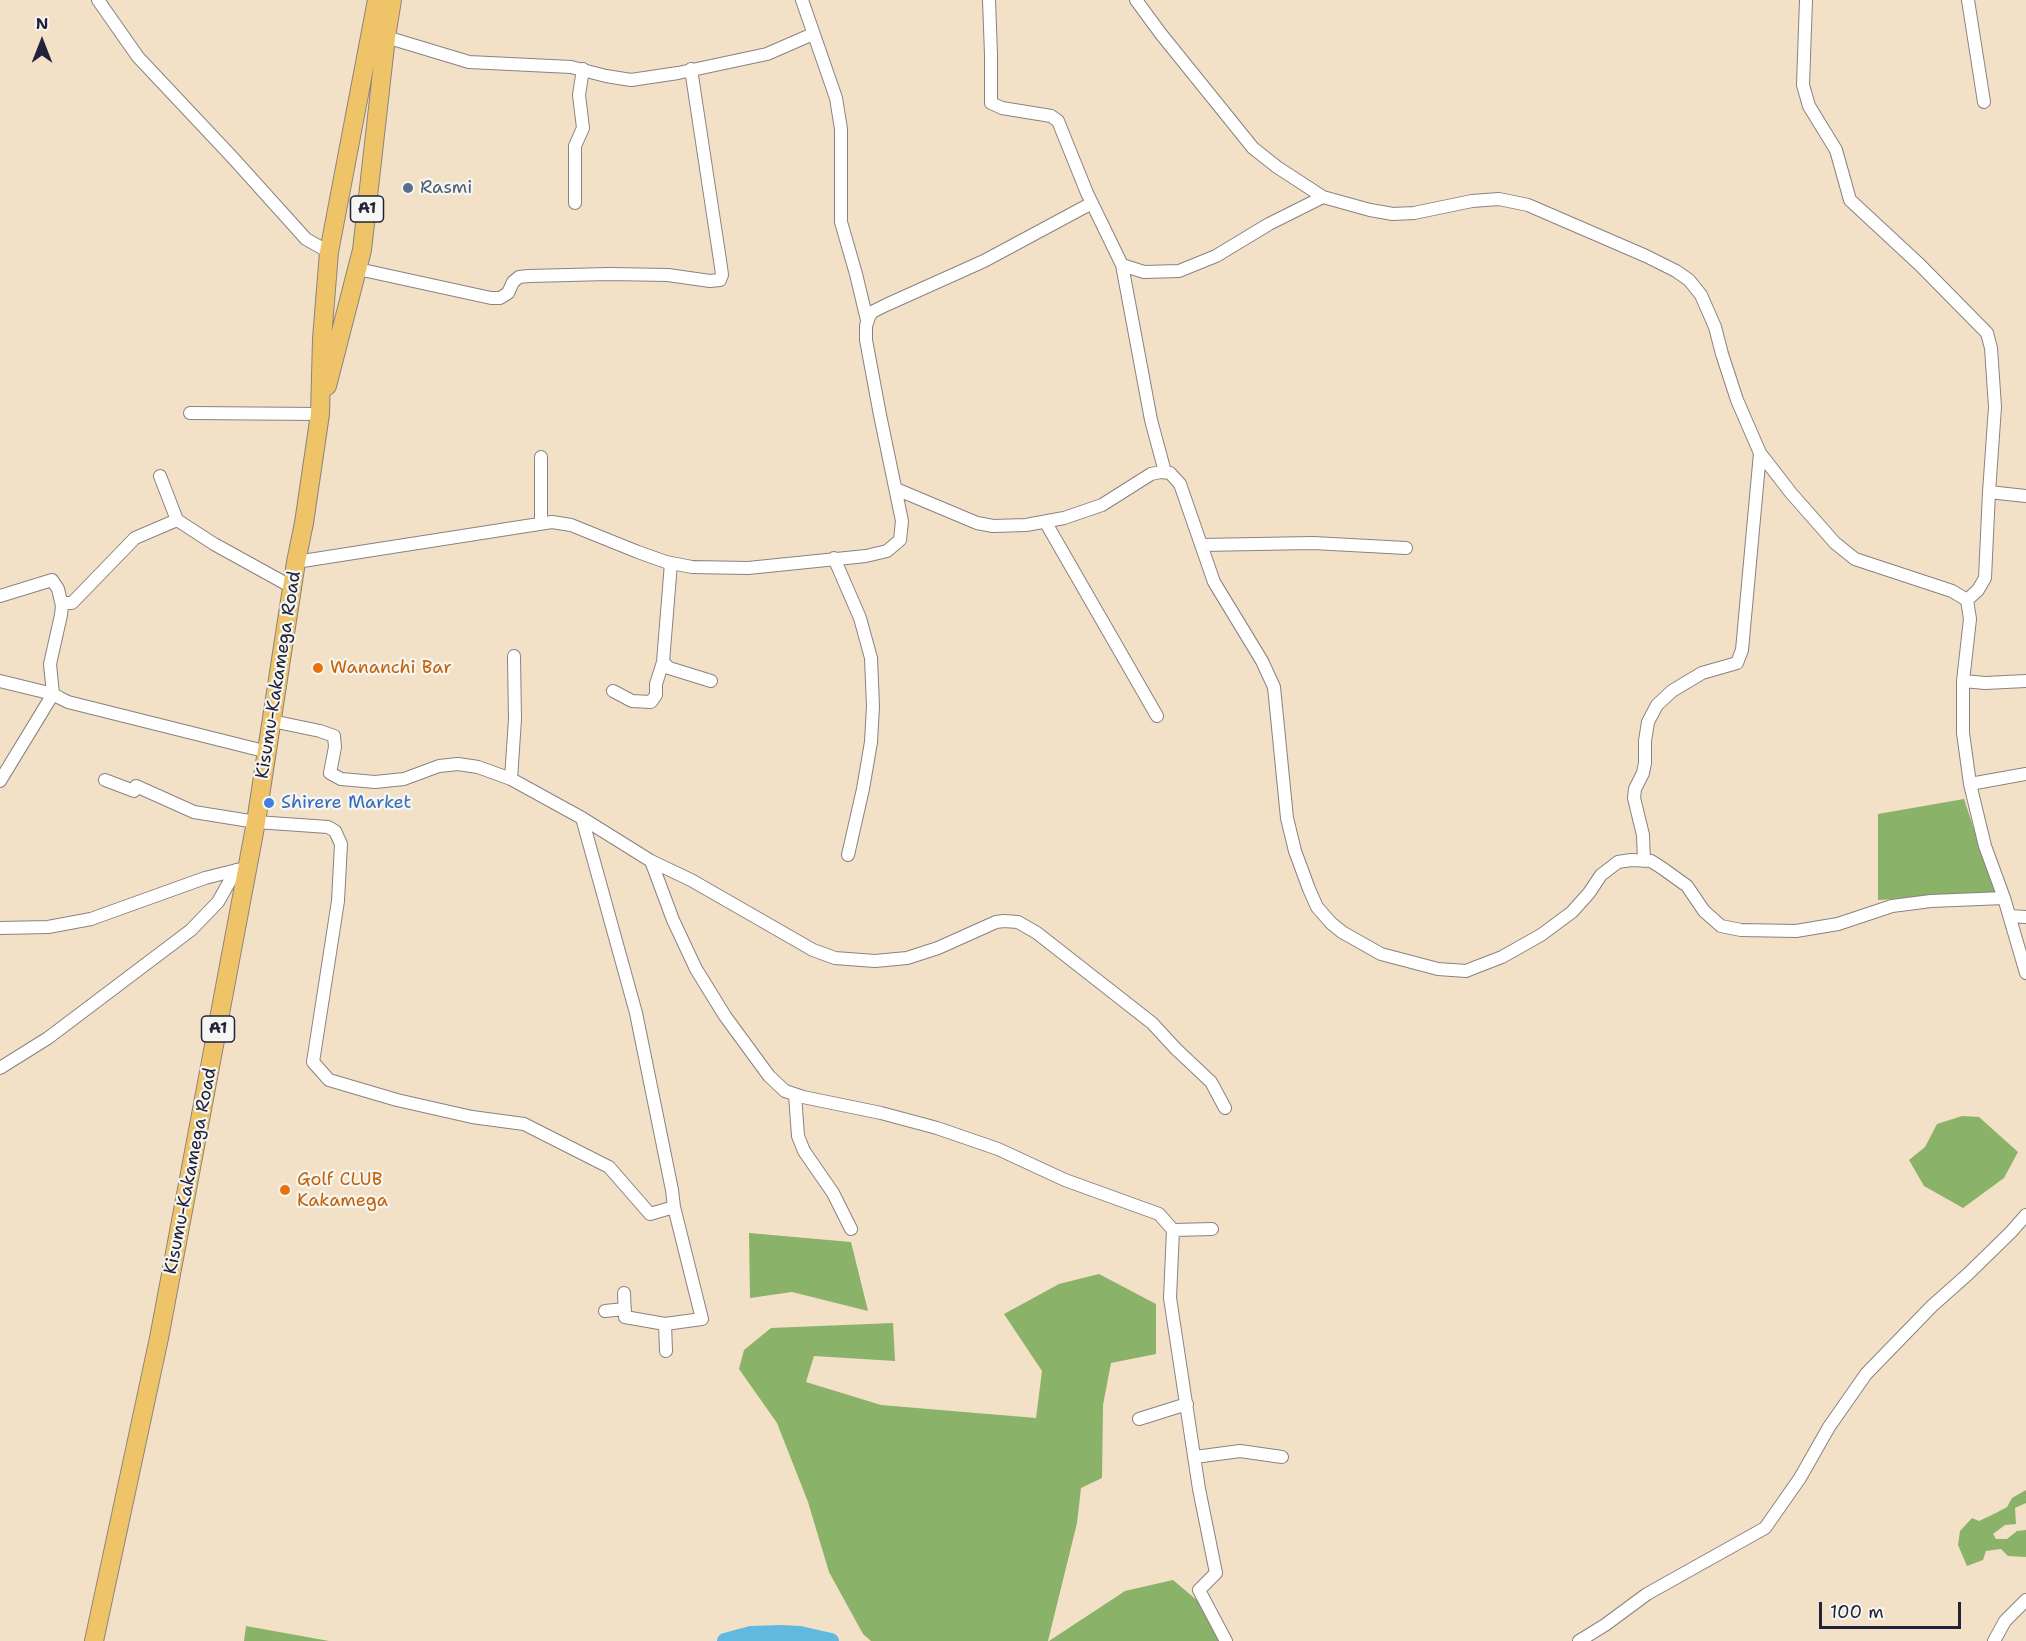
<!DOCTYPE html>
<html>
<head>
<meta charset="utf-8">
<style>
  body { margin:0 }
  #map { position:relative; width:2026px; height:1641px; overflow:hidden; background:#f3e1c7; font-family:"Shantell Sans",sans-serif }
  canvas { display:block }
  .north { position:absolute; left:12px; top:12px; width:60px; height:60px; -webkit-text-stroke:4px #f6f6f2; paint-order:stroke; rotate:0deg; font-size:16px; font-weight:700; line-height:24px; text-align:center; color:#22223b }
  .north::after { content:''; display:block; margin:auto; width:21px; height:27px; background:#22223b; clip-path:polygon(50% 0,100% 100%,50% 72%,0 100%) }
  .scale { position:absolute; left:1819px; top:1602px; width:142px; height:27px; box-sizing:border-box; border:3px solid #22223b; border-top:0; padding-left:8px; font-size:18px; line-height:21px; white-space:nowrap; color:#22223b; -webkit-text-stroke:4px #f6f6f2; paint-order:stroke }
</style>
</head>
<body>
<div id="map">
<canvas width="2026" height="1641"></canvas>
<div class="north">N</div>
<div class="scale">100 m</div>
</div>
<script>
const ctx = document.querySelector('canvas').getContext('2d');
ctx.lineJoin = 'round';
function fill(path, color) {
  ctx.fillStyle = color;
  ctx.fill(path, 'evenodd');
}
function poly(rows) {
  const path = new Path2D();
  for (const r of rows) {
    path.moveTo(r[0], r[1]);
    for (let i = 2; i < r.length; i += 2) path.lineTo(r[i], r[i + 1]);
  }
  return path;
}
function strokePath(path, color, width, dash) {
  ctx.strokeStyle = color;
  ctx.lineWidth = width;
  ctx.lineCap = dash ? 'butt' : 'round';
  ctx.setLineDash(dash || []);
  ctx.stroke(path);
}
function drawText(font, color, halo, rows, align = 'center') {
  ctx.font = font + ' "Shantell Sans",sans-serif';
  ctx.lineWidth = 4.5;
  ctx.setLineDash([]);
  ctx.textBaseline = 'middle';
  ctx.strokeStyle = halo;
  ctx.fillStyle = color;
  for (const [text, x, y, turn = 0] of rows) {
    ctx.save();
    ctx.translate(x, y);
    ctx.rotate((+turn || 0) * Math.PI / 180);
    ctx.textAlign = isNaN(turn) ? turn : align;
    if (halo) ctx.strokeText(text, 0, 0);
    ctx.fillText(text, 0, 0);
    ctx.restore();
  }
}
const forest = poly([
  [1964,799,1995,893,1878,900,1878,814],
  [1962,1116,1979,1117,2018,1152,2004,1178,1963,1208,1924,1186,1909,1160,1925,1147,1937,1124],
  [749,1233,851,1242,868,1311,792,1292,750,1298],
  [1099,1274,1156,1304,1156,1354,1111,1363,1103,1405,1102,1478,1081,1488,1077,1523,1048,1641,871,1641,863,1634,829,1572,808,1502,777,1423,739,1369,744,1350,771,1328,893,1323,895,1361,814,1356,806,1382,881,1405,1036,1418,1042,1371,1004,1314,1059,1284],
  [2026,1490,2026,1503,2015,1508,2016,1524,2005,1525,1993,1534,1996,1539,2007,1539,2017,1531,2026,1530,2026,1557,2008,1556,2001,1549,1986,1551,1983,1560,1967,1566,1958,1545,1960,1531,1972,1518,1979,1521,1996,1513,2007,1507,2012,1498],
  [1173,1580,1199,1602,1219,1641,1049,1641,1125,1591],
  [246,1626,329,1641,244,1641]
]);
const river = poly([
  [725,1641,751,1634,781,1633,800,1634,831,1641]
]);
const minor = poly([
  [98,0,138,57,233,158,306,239,329,252],
  [802,0,836,98,841,129,841,222,856,274,867,320],
  [989,0,991,55,991,103,1002,108,1051,116,1058,121,1087,193,1122,265,1144,272,1179,271,1216,256,1269,224,1323,197],
  [1136,0,1161,34,1253,148,1277,167,1323,197,1370,210,1393,214,1414,213,1472,201,1499,199,1528,205,1646,256,1676,271,1689,280,1701,295,1715,327,1722,354,1737,400,1760,453,1791,493,1835,543,1855,559,1952,591,1967,600,1970,619,1963,681,1963,733,1970,784,1985,846,2004,898,2026,973],
  [1806,0,1803,85,1809,106,1836,150,1850,200,1920,265,1987,333,1991,348,1995,407,1989,492,1985,578,1978,590,1967,600],
  [1968,0,1984,102],
  [386,37,469,62,571,67,606,76,631,80,678,73,767,54,813,34],
  [575,203,575,146,583,128,579,95,583,69],
  [1122,265,1151,420,1165,472],
  [358,269,491,298,500,298,508,293,513,282,519,277,529,276,609,274,668,275,710,281,720,280,722,275,721,267,691,69],
  [190,413,320,414],
  [160,476,177,520,214,544,292,587],
  [896,489,977,523,993,526,1026,525,1064,518,1102,505,1151,474,1161,472,1170,473,1180,484,1214,582,1262,661,1274,687,1287,818,1295,851,1309,889,1317,907,1331,923,1342,932,1381,954,1438,969,1466,971,1476,967,1502,957,1541,935,1572,912,1589,893,1601,875,1618,862,1631,860,1651,861,1662,868,1687,886,1704,911,1721,926,1741,930,1796,931,1838,924,1892,906,1931,901,2004,898],
  [1989,492,2026,496],
  [541,523,541,457],
  [1046,523,1157,716],
  [1201,545,1313,543,1406,548],
  [834,558,860,618,871,658,873,706,871,742,863,789,848,855],
  [296,562,552,522,571,525,638,552,666,562,692,567,748,568,866,556,887,551,900,540,902,521,880,415,866,340,866,326,869,317,872,312,886,305,984,261,1092,203],
  [671,563,663,662,669,668,711,681],
  [0,596,52,580,58,589,62,606,61,615,50,664,53,694,60,698,68,702,268,752],
  [62,603,72,603,135,538,177,520],
  [0,681,53,694,0,781],
  [1963,681,1985,683,2026,681],
  [613,691,632,701,651,702,656,695,656,684,663,662],
  [272,721,320,731,334,736,335,747,330,773,341,779,375,782,404,779,439,766,458,764,478,767,511,779,582,818,651,861,691,880,813,950,835,958,875,961,907,958,938,948,996,922,1004,921,1018,922,1037,933,1152,1023,1176,1049,1211,1082,1225,1108],
  [511,779,515,719,514,656],
  [105,780,134,791,136,786,194,812,256,822,328,827,335,831,341,844,338,901,313,1062,329,1080,397,1100,472,1117,524,1124,609,1167,650,1214,674,1207,672,1190,636,1013,582,818],
  [1970,784,2026,774],
  [651,861,673,920,696,969,725,1016,769,1076,785,1091,803,1097,881,1113,937,1128,998,1149,1065,1180,1159,1214,1173,1230,1212,1229],
  [1644,861,1643,835,1634,798,1635,789,1643,773,1645,763,1645,741,1648,722,1657,705,1672,691,1702,673,1737,663,1742,650,1760,453],
  [2010,916,2026,917],
  [0,928,48,927,91,919,205,878,241,869],
  [0,1068,48,1038,191,930,218,902,236,870],
  [795,1095,798,1136,804,1151,833,1193,851,1229],
  [1173,1230,1170,1298,1199,1489,1216,1573,1199,1590,1226,1641],
  [624,1293,625,1317,665,1324,702,1319,674,1207],
  [605,1311,625,1309],
  [665,1324,666,1351],
  [1139,1419,1187,1404],
  [1195,1457,1240,1451,1282,1457],
  [1579,1641,1605,1625,1647,1594,1765,1528,1800,1478,1829,1427,1866,1374,1932,1306,1968,1274,2011,1232,2026,1215],
  [1994,1641,2005,1621,2026,1600]
]);
const highway = poly([
  [327,386,362,250,386,37,392,0],
  [94,1641,159,1338,256,822,296,562,304,523,320,414,322,339,329,252,377,0]
]);
const markers = [
  [408,188,6,"#5c6f8a"],
  [318,668,6,"#e8710a"],
  [269,803,6,"#3f7fe0"],
  [285,1190,6,"#e8710a"]
];
const shields = [
  [367,209,33],
  [218,1029,33]
];
const shieldNames = [
  ["A1",367,209],
  ["A1",218,1029]
];
const serviceNames = [
  ["Rasmi",420,188]
];
const foodNames = [
  ["Wananchi Bar",330,668],
  ["Golf CLUB",297,1180],
  ["Kakamega",297,1201]
];
const streetNames = [
  ["Kisumu-Kakamega Road",279,675,-81],
  ["Kisumu-Kakamega Road",191,1171,-79]
];
const shopNames = [
  ["Shirere Market",281,803]
];
fill(forest, '#8ab268');
strokePath(river, '#62b9df', 16);
strokePath(minor, '#8a8281', 14);
strokePath(highway, '#8a8281', 20);
strokePath(minor, '#fff', 12);
strokePath(highway, '#efc469', 18);
for (const [x, y, r, color] of markers) {
  const dot = new Path2D();
  dot.arc(x, y, r, 0, 2 * Math.PI);
  ctx.fillStyle = color;
  ctx.fill(dot);
  strokePath(dot, '#f6f6f2', 2);
}
for (const [x, y, w] of shields) {
  const box = new Path2D();
  box.roundRect(x - w / 2, y - 13, w, 26, 4.5);
  ctx.fillStyle = '#f6f6f2';
  ctx.fill(box);
  strokePath(box, '#22223b', 1.5);
}
drawText('bold 16px', '#22223b', null, shieldNames);
drawText('18px', '#4e5e75', '#f6f6f2', serviceNames, 'left');
drawText('18px', '#c56008', '#f6f6f2', foodNames, 'left');
drawText('18px', '#22223b', '#f6f6f2', streetNames);
drawText('18px', '#366cbe', '#f6f6f2', shopNames, 'left');
</script>
</body>
</html>
